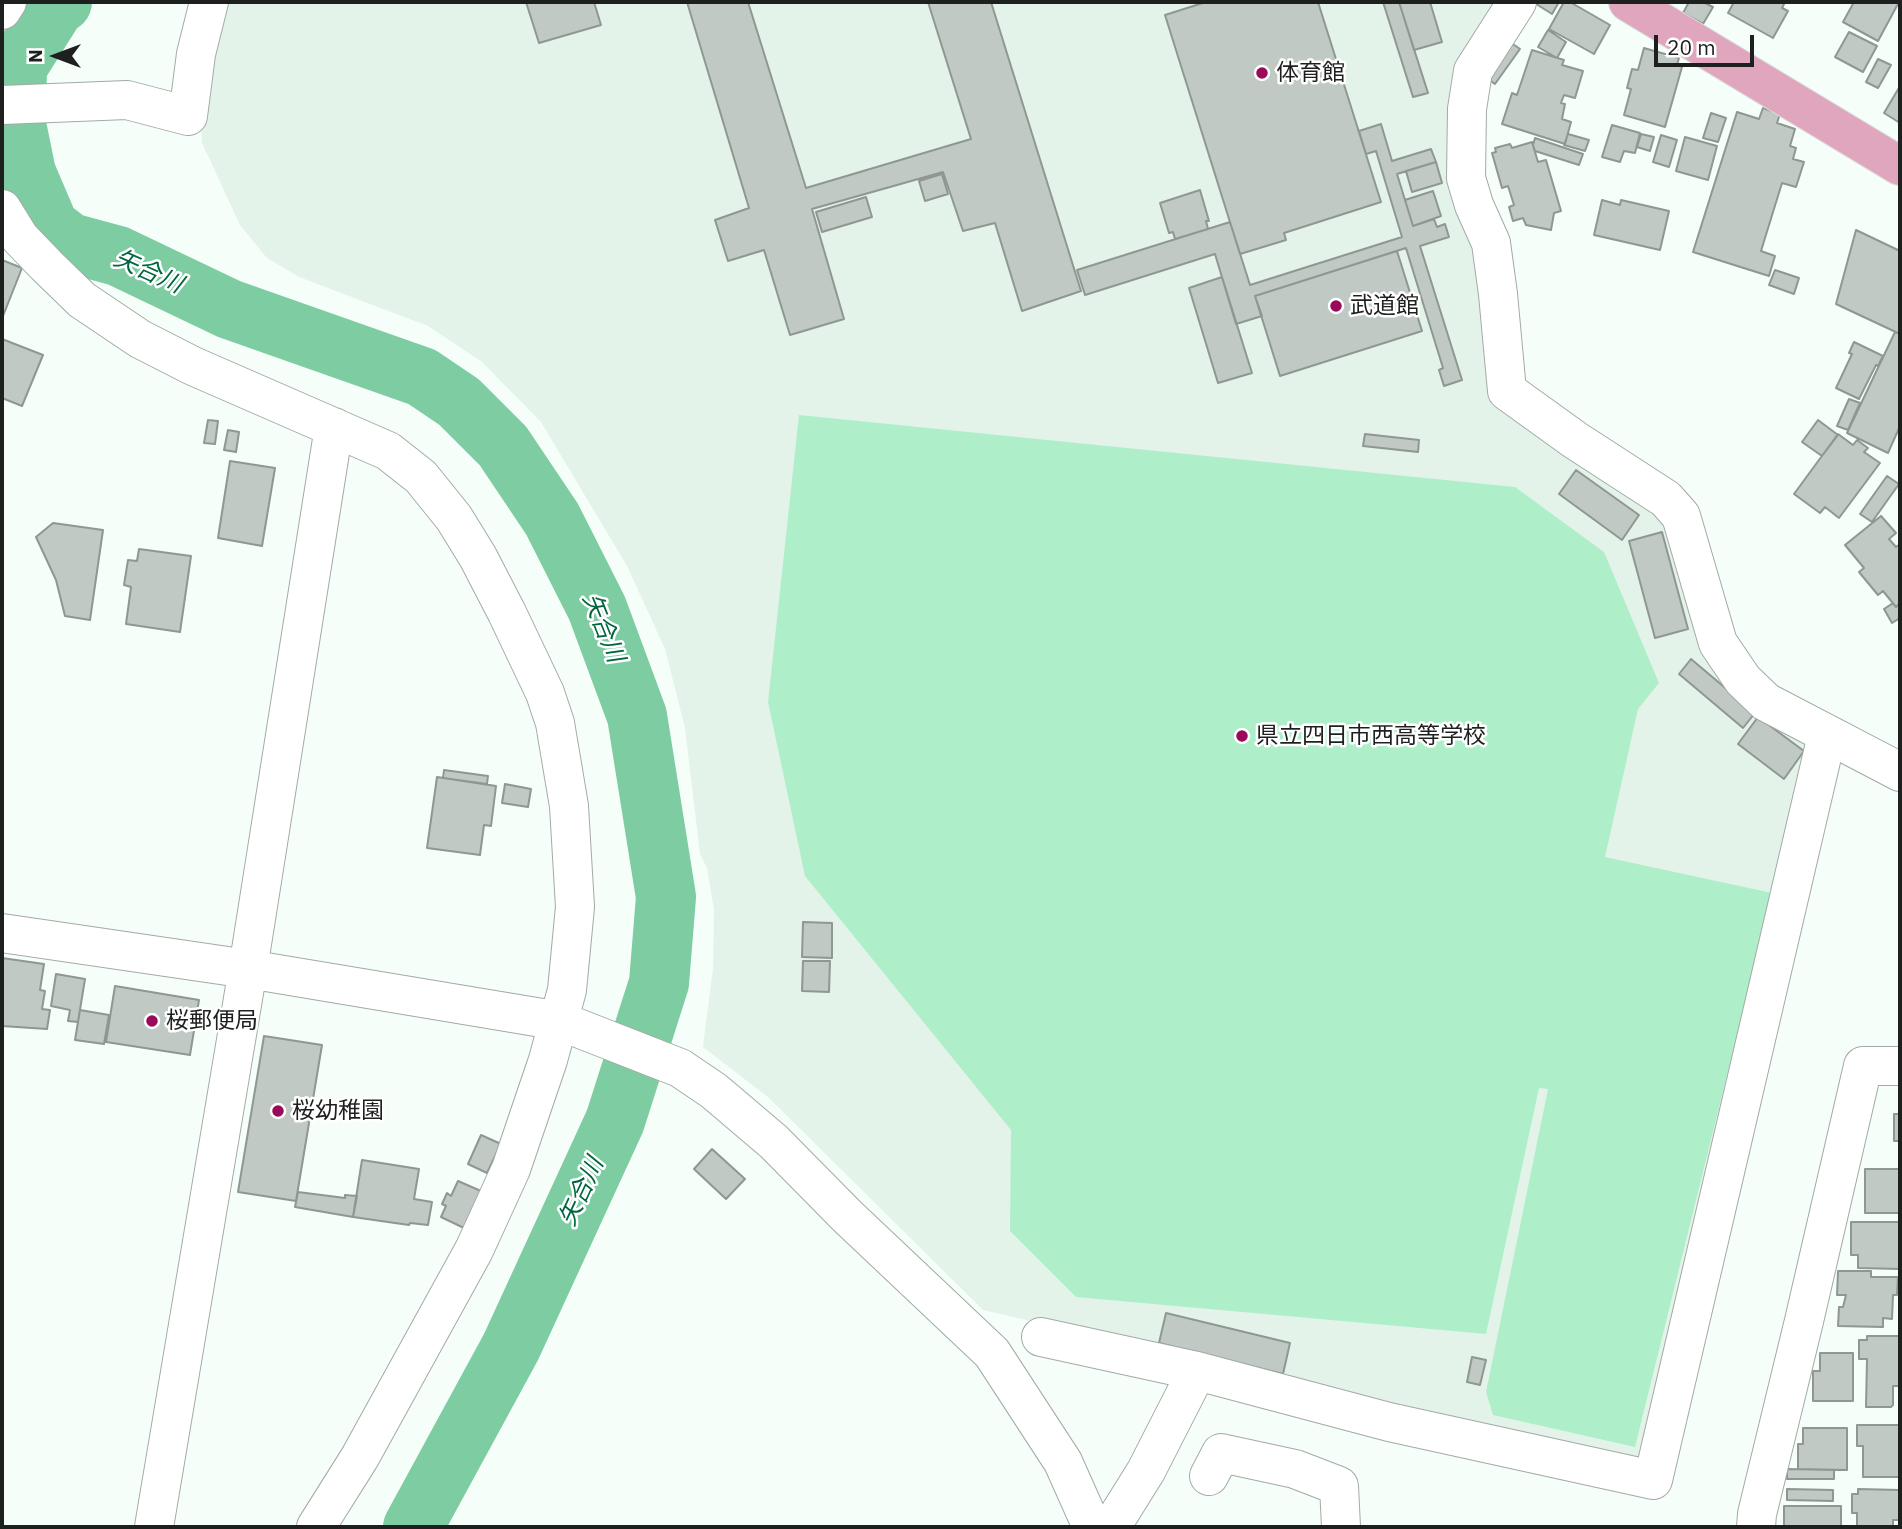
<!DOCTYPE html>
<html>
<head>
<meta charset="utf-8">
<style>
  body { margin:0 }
  #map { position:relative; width:1902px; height:1529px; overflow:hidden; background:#f5fef9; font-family:"IBM Plex Sans",sans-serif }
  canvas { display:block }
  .frame { position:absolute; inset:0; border:4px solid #1d201e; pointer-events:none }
  .north { position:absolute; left:21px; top:21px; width:70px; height:70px; -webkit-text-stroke:5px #fff; paint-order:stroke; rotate:270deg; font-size:19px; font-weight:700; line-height:28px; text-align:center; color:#1d201e }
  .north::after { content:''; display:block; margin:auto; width:24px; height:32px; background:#1d201e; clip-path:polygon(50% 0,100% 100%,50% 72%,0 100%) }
  .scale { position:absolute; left:1654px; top:35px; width:100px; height:32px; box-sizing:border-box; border:4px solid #1d201e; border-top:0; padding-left:9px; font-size:21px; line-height:24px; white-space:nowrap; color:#1d201e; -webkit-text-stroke:5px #fff; paint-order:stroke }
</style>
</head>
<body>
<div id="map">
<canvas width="1902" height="1529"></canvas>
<div class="frame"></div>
<div class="north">N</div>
<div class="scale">20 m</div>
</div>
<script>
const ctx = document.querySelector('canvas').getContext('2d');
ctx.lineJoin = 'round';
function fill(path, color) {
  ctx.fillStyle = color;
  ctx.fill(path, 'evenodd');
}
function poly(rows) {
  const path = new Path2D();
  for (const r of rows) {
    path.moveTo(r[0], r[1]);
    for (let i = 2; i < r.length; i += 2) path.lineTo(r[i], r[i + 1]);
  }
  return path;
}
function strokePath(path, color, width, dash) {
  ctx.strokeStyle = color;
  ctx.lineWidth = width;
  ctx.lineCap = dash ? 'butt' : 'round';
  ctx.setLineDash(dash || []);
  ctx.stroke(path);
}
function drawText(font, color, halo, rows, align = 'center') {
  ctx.font = font + ' "IBM Plex Sans","Noto Sans JP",sans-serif';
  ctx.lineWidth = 5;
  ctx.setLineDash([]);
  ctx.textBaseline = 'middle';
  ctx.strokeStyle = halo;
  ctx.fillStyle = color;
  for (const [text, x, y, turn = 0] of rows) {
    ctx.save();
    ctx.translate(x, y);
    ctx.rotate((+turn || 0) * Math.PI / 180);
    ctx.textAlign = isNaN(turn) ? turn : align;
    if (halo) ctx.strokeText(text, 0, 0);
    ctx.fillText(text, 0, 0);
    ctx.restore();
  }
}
const built = poly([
  [221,2,1504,2,1463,66,1478,247,1496,403,1671,524,1707,647,1812,744,1638,1461,983,1310,769,1098,703,1047,713,968,714,910,707,868,700,854,685,728,665,649,627,566,541,422,482,362,428,326,299,277,267,258,240,225,202,143,200,91]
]);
const green = poly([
  [799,415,1515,487,1604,552,1659,683,1638,709,1605,857,1772,893,1635,1447,1493,1415,1486,1392,1548,1089,1539,1088,1486,1334,1076,1297,1010,1231,1011,1130,805,876,768,702]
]);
const river = poly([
  [62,2,55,7,17,67,16,124,26,173,49,227,70,243,118,256,229,309,422,377,459,402,503,446,552,519,597,608,637,716,666,897,659,983,615,1121,511,1347,413,1527]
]);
const building = poly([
  [526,2,594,2,601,25,539,43,526,2],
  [687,2,748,2,806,188,971,139,928,2,991,2,1081,291,1022,311,995,223,963,231,943,172,812,209,844,319,790,335,764,250,728,261,715,220,749,208,687,2],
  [1206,2,1318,2,1381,202,1284,233,1286,240,1240,254,1165,15,1206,2],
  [1383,2,1399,2,1428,93,1413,97,1383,2],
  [1399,2,1430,2,1442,42,1414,50,1399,2],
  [1533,2,1559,2,1552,14,1533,2],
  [1564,2,1570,2,1610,25,1594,54,1549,29,1564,2],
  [1689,2,1703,2,1713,7,1703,24,1683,13,1689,2],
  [1734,2,1785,2,1782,8,1788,11,1773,38,1728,13,1734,2],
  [1854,2,1899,2,1878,41,1843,22,1854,2],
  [1548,30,1566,42,1557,58,1538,47,1548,30],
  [1849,32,1877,46,1863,72,1835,57,1849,32],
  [1507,40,1520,49,1495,84,1485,77,1507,40],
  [1644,48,1679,58,1677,65,1682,67,1665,127,1624,115,1631,89,1627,88,1632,69,1638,70,1644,48],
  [1532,50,1564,60,1562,65,1583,71,1575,98,1564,95,1561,103,1565,104,1562,119,1571,122,1565,144,1502,124,1512,93,1517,95,1532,50],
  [1878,59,1891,65,1878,88,1866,82,1878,59],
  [1900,86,1900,123,1884,113,1900,86],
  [1763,108,1780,114,1777,123,1795,129,1790,146,1796,148,1793,159,1804,162,1796,187,1782,183,1761,251,1775,256,1769,276,1693,252,1737,112,1759,119,1763,108],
  [1711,113,1726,118,1718,142,1703,138,1711,113],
  [1381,124,1392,161,1431,149,1436,162,1397,174,1413,226,1434,219,1437,227,1445,224,1449,237,1420,246,1462,380,1444,386,1439,370,1443,368,1406,248,1255,296,1262,316,1236,324,1215,254,1085,295,1077,270,1230,222,1250,285,1402,237,1376,151,1366,154,1359,131,1381,124],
  [1612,125,1640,133,1635,153,1624,151,1620,162,1602,157,1612,125],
  [1568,134,1589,140,1585,151,1564,145,1568,134],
  [1641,134,1654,137,1650,151,1637,147,1641,134],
  [1661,135,1677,140,1669,167,1653,162,1661,135],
  [1685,137,1717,146,1708,180,1676,171,1685,137],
  [1535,138,1583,154,1579,165,1535,151,1533,145,1535,138],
  [1532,142,1538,162,1546,160,1561,211,1554,213,1551,230,1526,225,1523,218,1513,221,1509,207,1514,205,1508,186,1502,188,1492,153,1496,152,1495,148,1510,144,1512,148,1532,142],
  [1436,162,1442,183,1412,192,1406,171,1436,162],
  [942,174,948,194,925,201,919,181,942,174],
  [1200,190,1209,221,1206,221,1208,229,1175,239,1173,232,1169,233,1160,203,1200,190],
  [1433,191,1441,216,1413,226,1405,200,1433,191],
  [866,197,872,217,822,232,816,212,866,197],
  [1602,200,1620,205,1621,200,1669,211,1660,250,1594,235,1602,200],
  [1856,230,1900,251,1900,334,1836,304,1856,230],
  [1397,251,1422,331,1280,376,1255,296,1397,251],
  [2,260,22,268,3,316,2,315,2,260],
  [1775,270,1799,278,1794,294,1769,285,1775,270],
  [1222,277,1252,373,1218,383,1189,288,1222,277],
  [1895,332,1900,334,1900,426,1888,453,1847,433,1895,332],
  [2,339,43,355,22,406,2,398,2,339],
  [1854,342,1883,356,1878,366,1876,365,1859,399,1836,388,1852,354,1849,353,1854,342],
  [1849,399,1860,403,1848,430,1837,426,1849,399],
  [208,420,218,421,215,444,204,443,208,420],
  [1818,420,1838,435,1822,456,1802,442,1818,420],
  [228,430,239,432,236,452,224,450,228,430],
  [1365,434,1419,440,1418,452,1363,446,1365,434],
  [1838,434,1853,445,1857,440,1868,448,1864,452,1880,463,1839,518,1825,507,1820,513,1794,494,1838,434],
  [230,461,275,468,262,546,218,538,230,461],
  [1576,470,1639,515,1622,540,1559,494,1576,470],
  [1887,476,1899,484,1872,522,1860,514,1887,476],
  [1881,516,1896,533,1889,539,1896,547,1900,544,1900,603,1896,607,1883,591,1878,595,1859,572,1864,568,1845,545,1881,516],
  [53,523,103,530,90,620,65,616,56,580,36,537,53,523],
  [1662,532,1688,629,1655,638,1629,541,1662,532],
  [139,549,191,556,180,632,126,624,131,587,124,585,128,560,137,561,139,549],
  [1893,603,1896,607,1900,603,1900,618,1892,623,1884,609,1893,603],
  [1691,659,1755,713,1743,728,1679,674,1691,659],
  [1758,717,1804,751,1784,779,1738,744,1758,717],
  [444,770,488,776,487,784,443,778,444,770],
  [437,777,496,786,491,826,484,825,480,855,427,848,437,777],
  [505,784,531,789,528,807,502,803,505,784],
  [803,922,832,923,832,958,802,957,803,922],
  [2,958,44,964,40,990,45,991,42,1009,50,1010,47,1029,2,1026,2,958],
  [803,961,830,961,829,992,802,991,803,961],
  [56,974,85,979,78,1022,68,1021,70,1010,51,1006,56,974],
  [115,986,199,1000,190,1055,106,1042,115,986],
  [80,1010,109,1015,104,1044,75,1040,80,1010],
  [264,1036,322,1045,296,1201,238,1192,264,1036],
  [1899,1092,1900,1141,1894,1141,1894,1114,1899,1114,1899,1092],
  [481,1135,501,1144,487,1173,468,1164,481,1135],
  [712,1149,745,1179,726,1199,694,1169,712,1149],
  [362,1160,419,1169,414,1199,432,1202,428,1225,410,1223,409,1225,353,1217,362,1160],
  [1865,1169,1900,1169,1900,1213,1865,1213,1865,1169],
  [458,1181,481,1191,464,1228,441,1217,446,1206,442,1204,447,1193,451,1196,458,1181],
  [298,1192,345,1198,345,1195,357,1196,353,1217,295,1207,298,1192],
  [1851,1222,1900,1222,1900,1269,1858,1268,1858,1255,1851,1255,1851,1222],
  [1838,1271,1871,1271,1871,1277,1898,1277,1897,1295,1893,1295,1892,1319,1883,1318,1883,1327,1838,1326,1839,1307,1843,1307,1846,1295,1837,1295,1838,1271],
  [1166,1313,1290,1343,1283,1374,1159,1343,1166,1313],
  [1867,1336,1900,1336,1900,1386,1893,1386,1893,1405,1891,1407,1866,1407,1867,1359,1859,1359,1859,1340,1867,1340,1867,1336],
  [1820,1353,1853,1353,1853,1401,1813,1401,1813,1371,1820,1371,1820,1353],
  [1472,1357,1486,1360,1480,1385,1467,1382,1472,1357],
  [1857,1425,1900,1425,1900,1477,1863,1477,1863,1446,1857,1446,1857,1425],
  [1803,1428,1847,1428,1847,1470,1798,1469,1798,1444,1803,1444,1803,1428],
  [1787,1469,1834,1470,1834,1479,1787,1479,1787,1469],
  [1787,1489,1833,1490,1833,1501,1787,1500,1787,1489],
  [1858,1489,1900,1490,1900,1520,1893,1520,1893,1527,1857,1527,1857,1513,1852,1513,1852,1494,1858,1494,1858,1489],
  [1784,1506,1841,1506,1841,1527,1784,1527,1784,1506]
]);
const minor = poly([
  [1517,2,1473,71,1467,109,1466,178,1474,205,1491,243,1498,294,1507,391,1575,440,1666,499,1681,516,1718,643,1743,680,1766,702,1900,772],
  [2,10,7,2],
  [2,105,127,100,188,116,196,54,209,2],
  [2,209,20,238,46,265,82,300,140,339,193,366,388,451,421,477,454,518,478,557,507,613,545,693,555,723,569,806,575,907,567,990,548,1060,511,1169,474,1250,360,1457,316,1527],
  [2,933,248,969,560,1021,680,1068,714,1091,774,1142,847,1216,992,1353,1063,1462,1092,1527],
  [1041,1337,1197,1371,1389,1422,1653,1480,1827,735],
  [1209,1476,1221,1453,1295,1469,1339,1486,1341,1527],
  [154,1527,248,969,334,427],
  [1111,1527,1146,1471,1197,1371],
  [1756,1527,1757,1514,1804,1321,1863,1066,1900,1066]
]);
const major = poly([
  [1628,2,1900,166]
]);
const markers = [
  [1262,73,7,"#9a0a5a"],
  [1336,306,7,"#9a0a5a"],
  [1242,736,7,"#9a0a5a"],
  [152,1021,7,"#9a0a5a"],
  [278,1111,7,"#9a0a5a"]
];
const poiNames = [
  ["体育館",1276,73],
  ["武道館",1350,306],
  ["県立四日市西高等学校",1256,736],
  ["桜郵便局",166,1021],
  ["桜幼稚園",292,1111]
];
const waterNames = [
  ["矢合川",148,272,24],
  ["矢合川",603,628,68],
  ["矢合川",582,1192,-65]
];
fill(built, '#e4f3ea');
fill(green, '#aeefca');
strokePath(river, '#7ecca2', 60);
fill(building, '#c1c9c4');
strokePath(building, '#8f9792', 2);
strokePath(minor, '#a3aaa6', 40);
strokePath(major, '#dbdbdb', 40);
strokePath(minor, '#fff', 38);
strokePath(major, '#e0a6be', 38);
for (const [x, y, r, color] of markers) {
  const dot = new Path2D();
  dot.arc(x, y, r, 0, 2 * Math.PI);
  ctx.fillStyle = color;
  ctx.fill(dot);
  strokePath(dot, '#fff', 2.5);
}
drawText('23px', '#1d201e', '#fff', poiNames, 'left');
drawText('italic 24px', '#00653f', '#fff', waterNames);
</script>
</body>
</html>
